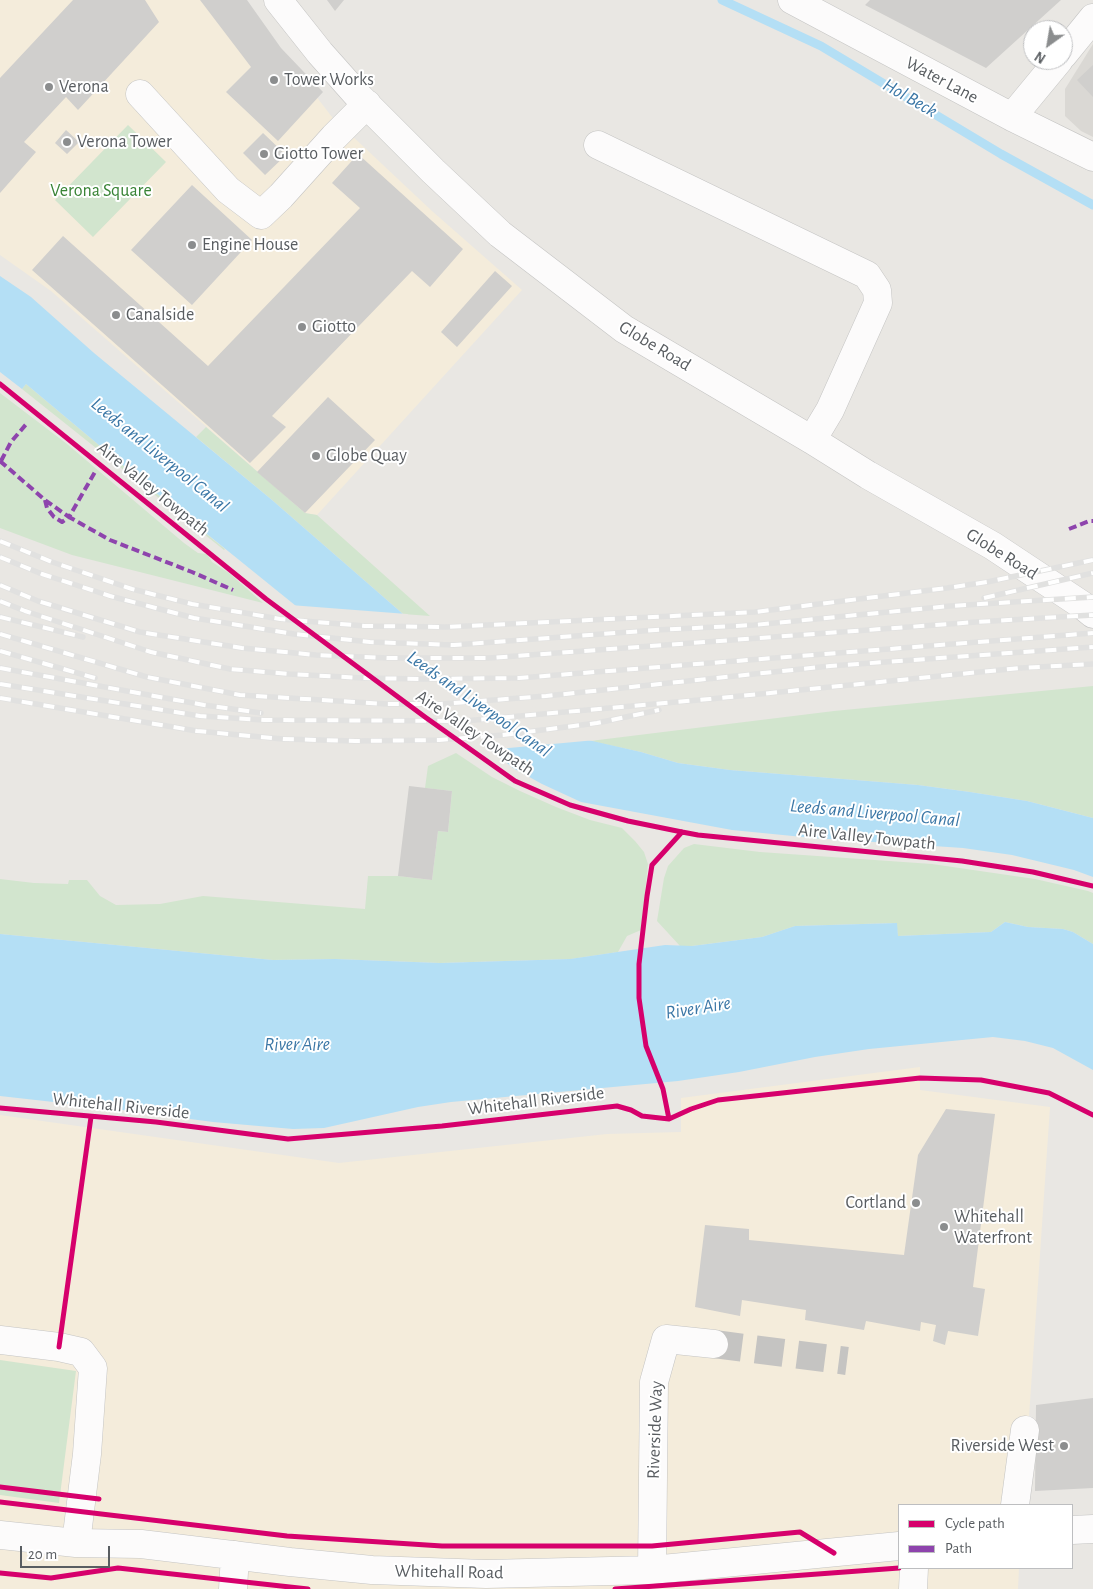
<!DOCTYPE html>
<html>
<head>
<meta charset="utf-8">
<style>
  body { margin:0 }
  #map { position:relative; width:1093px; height:1589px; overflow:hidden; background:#e9e7e3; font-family:"Alegreya Sans",sans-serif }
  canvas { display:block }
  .legend { position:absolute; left:898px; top:1504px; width:175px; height:65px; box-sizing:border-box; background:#fff; border:1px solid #bdbec0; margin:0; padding:6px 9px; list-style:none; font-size:15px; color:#595d61 }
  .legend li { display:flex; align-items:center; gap:10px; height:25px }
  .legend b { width:25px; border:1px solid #bdbec0 }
  .north { position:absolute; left:1023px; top:20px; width:50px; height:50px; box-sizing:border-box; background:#fff; border:1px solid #bdbec0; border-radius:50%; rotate:212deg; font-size:14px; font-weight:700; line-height:20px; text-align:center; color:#595d61 }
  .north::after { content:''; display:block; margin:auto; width:18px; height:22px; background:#8b8d8e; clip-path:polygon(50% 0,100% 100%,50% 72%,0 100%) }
  .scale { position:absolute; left:20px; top:1546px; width:90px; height:22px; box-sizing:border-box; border:2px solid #595d61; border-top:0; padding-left:6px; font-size:15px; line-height:18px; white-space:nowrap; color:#595d61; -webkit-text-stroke:4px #fff; paint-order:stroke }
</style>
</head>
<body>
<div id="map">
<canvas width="1093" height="1589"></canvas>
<ul class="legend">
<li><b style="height:6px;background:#d6006c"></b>Cycle path</li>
<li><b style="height:6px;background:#8e44ad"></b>Path</li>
</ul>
<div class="north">N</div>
<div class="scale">20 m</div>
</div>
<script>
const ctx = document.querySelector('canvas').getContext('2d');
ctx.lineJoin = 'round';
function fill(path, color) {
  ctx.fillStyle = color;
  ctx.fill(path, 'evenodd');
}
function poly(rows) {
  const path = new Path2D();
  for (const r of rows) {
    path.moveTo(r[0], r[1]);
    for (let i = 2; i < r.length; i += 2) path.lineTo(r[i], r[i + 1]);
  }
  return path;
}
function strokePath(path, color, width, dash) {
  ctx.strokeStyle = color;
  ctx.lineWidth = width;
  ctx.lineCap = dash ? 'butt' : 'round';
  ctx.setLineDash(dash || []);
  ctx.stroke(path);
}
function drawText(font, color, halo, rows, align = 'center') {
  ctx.font = font + ' "Alegreya Sans",sans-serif';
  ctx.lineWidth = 4;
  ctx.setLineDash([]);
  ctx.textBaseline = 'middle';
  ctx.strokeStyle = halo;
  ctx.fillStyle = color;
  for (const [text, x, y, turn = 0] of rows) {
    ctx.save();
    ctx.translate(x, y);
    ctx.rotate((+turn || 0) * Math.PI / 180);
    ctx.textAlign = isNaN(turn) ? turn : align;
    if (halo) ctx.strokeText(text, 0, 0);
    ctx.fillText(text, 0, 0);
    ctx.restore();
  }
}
const commercial = poly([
  [0,0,242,0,332,117,432,211,522,290,317,515,305,513,51,291,0,255],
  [920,1067,920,1090,1050,1107,1023,1505,899,1505,899,1568,1019,1568,1018,1589,0,1589,0,1115,339,1163,607,1134,681,1132,681,1098]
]);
const industrial = poly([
  [1093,44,1093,137,1081,131,1065,116,1065,89]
]);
const green = poly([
  [128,125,166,162,93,237,55,200],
  [26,384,155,492,225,549,224,550,22,389],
  [0,393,67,444,184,543,198,553,207,554,212,562,229,573,263,603,72,555,0,528],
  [206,427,305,513,317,515,430,616,403,614,272,500,196,437],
  [1093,686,1093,818,1027,801,970,792,918,785,730,770,678,763,641,752,590,741,834,711],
  [456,753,492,777,520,791,556,807,590,820,622,828,635,841,644,852,648,864,641,930,627,936,618,952,571,959,440,963,335,959,273,960,0,934,0,879,34,883,68,884,69,880,87,880,100,896,116,905,160,904,203,896,365,909,368,876,398,876,432,880,438,831,448,832,452,791,425,788,428,766],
  [694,844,760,852,932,864,1035,879,1088,891,1093,893,1093,944,1073,932,1063,929,1028,927,1005,922,991,932,898,936,896,923,795,926,762,937,692,946,680,946,657,921,664,878,668,866,684,848],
  [0,1360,76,1371,59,1503,0,1495]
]);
const water = poly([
  [0,276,31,297,94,353,272,500,403,614,574,739,588,740,641,752,678,763,730,770,918,785,970,792,1027,801,1093,818,1093,877,1074,870,1012,855,963,848,813,838,732,830,581,802,542,784,513,768,491,750,296,606,155,492,26,384,22,389,0,372],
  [1005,922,1028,927,1063,929,1073,932,1093,944,1093,1070,1053,1048,1025,1041,993,1037,869,1049,815,1057,739,1072,678,1081,451,1102,418,1107,324,1128,293,1129,213,1122,107,1108,0,1096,0,934,273,960,335,959,440,963,570,959,665,945,692,946,762,937,795,926,897,923,898,936,991,932]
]);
const pier = poly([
  [290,605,407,614,575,737,596,740,487,750]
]);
const stream = poly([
  [722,0,821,46,1001,154,1093,205]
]);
const building = poly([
  [73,0,145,0,159,22,78,110,66,97,24,142,36,152,0,193,0,78],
  [200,0,247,0,281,48,323,92,278,141,226,92,251,67],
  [327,0,344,0,335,11],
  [870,0,1061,0,986,68,865,5],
  [1093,65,1093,97,1077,80],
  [66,130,79,142,67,154,55,143],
  [263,133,286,155,265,175,243,153],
  [358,154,463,249,430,287,412,271,272,416,286,427,250,463,32,270,63,236,208,366,360,208,332,183],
  [192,185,252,240,192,305,131,250],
  [495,271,512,286,457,347,441,332],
  [328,397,375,440,305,513,257,472],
  [409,786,452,791,448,832,438,831,432,880,398,876],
  [946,1109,995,1114,973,1287,985,1289,978,1336,948,1331,945,1345,933,1341,936,1325,921,1322,920,1331,866,1321,864,1330,805,1320,806,1310,742,1300,740,1316,695,1307,705,1225,749,1229,749,1240,904,1255,918,1155],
  [1093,1398,1093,1488,1035,1491,1036,1405]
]);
const minorTunnel = poly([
  [714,1344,847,1361]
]);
const minor = poly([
  [278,0,320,53,360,98,433,171,500,234,624,329,812,440,868,475,993,546,1082,605,1093,614],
  [792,0,1012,117,1093,157],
  [1063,55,1093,18],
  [140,94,228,190,261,215,281,196,334,137,367,104],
  [1012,117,1059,60],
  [598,145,867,275,877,290,878,303,830,410,812,440],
  [0,1340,59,1347,81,1352,93,1368,87,1454,76,1543],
  [1015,1505,1025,1430],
  [1072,1530,1093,1529],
  [0,1535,76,1543,141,1544,290,1562,372,1570,486,1574,652,1570,899,1546],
  [652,1570,654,1382,666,1339,714,1344],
  [233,1589,235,1555],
  [913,1589,914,1568]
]);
const rail = poly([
  [0,541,52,562,132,589,192,604,280,619,365,626,446,627,755,612,947,588,987,582,1093,560],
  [0,557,42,574,110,596,194,618,294,634,370,642,454,645,656,630,754,625,950,606,1093,597],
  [0,585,38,601,140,632,242,648,316,655,387,658,489,658,976,622,1093,615],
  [984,598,1093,573],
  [0,601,25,611,151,652,230,669,289,674,363,678,422,679,519,678,1093,633],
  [0,617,83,637],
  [0,634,147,677,240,695,387,704,441,704,546,696,830,666,1093,647],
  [0,651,95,678],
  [0,668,204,705,261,713],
  [0,684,200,716,264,720,464,721,710,699,1020,668,1093,664],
  [0,698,197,731,283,739,355,741,439,740,503,735,597,723,659,710]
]);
const quiet = poly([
  [0,461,45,500,69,517,95,472],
  [1,461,11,442,28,422],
  [45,500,47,508,54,517,62,522,69,517,110,540,192,572,233,590],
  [1069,529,1089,521,1093,521]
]);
const cycleway = poly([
  [0,384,266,599,425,717,515,781,570,805,628,821,682,832,698,835,962,861,1033,872,1093,886],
  [0,1108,156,1122,288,1139,442,1126,617,1106,631,1110,642,1116,669,1119,691,1109,718,1100,920,1078,981,1080,1049,1093,1093,1115],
  [669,1119,663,1089,646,1046,639,998,639,964,647,896,652,865,682,832],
  [59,1347,91,1117],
  [0,1487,99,1499],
  [0,1502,287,1536,442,1546,652,1546,800,1532,834,1553],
  [0,1573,51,1578,118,1568,308,1589],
  [615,1589,899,1568]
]);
const markers = [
  [274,80,5,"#8b8d8e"],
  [49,87,5,"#8b8d8e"],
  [67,142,5,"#8b8d8e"],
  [264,154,5,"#8b8d8e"],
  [192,245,5,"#8b8d8e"],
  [116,315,5,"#8b8d8e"],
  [302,327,5,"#8b8d8e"],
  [316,456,5,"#8b8d8e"],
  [916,1203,5,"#8b8d8e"],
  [944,1227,5,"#8b8d8e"],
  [1064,1446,5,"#8b8d8e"]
];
const poiNames = [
  ["Tower Works",284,80],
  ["Verona",59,87],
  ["Verona Tower",77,142],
  ["Giotto Tower",274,154],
  ["Engine House",202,245],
  ["Canalside",126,315],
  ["Giotto",312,327],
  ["Globe Quay",326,456],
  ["Cortland",906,1203,"right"],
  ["Whitehall",954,1217],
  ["Waterfront",954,1238],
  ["Riverside West",1054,1446,"right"]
];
const streetNames = [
  ["Water Lane",942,80,28],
  ["Globe Road",655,346,31],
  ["Aire Valley Towpath",153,489,39],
  ["Globe Road",1002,554,32],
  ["Aire Valley Towpath",475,733,34],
  ["Aire Valley Towpath",867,837,6],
  ["Whitehall Riverside",536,1101,-7],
  ["Whitehall Riverside",121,1106,6],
  ["Riverside Way",655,1430,-88],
  ["Whitehall Road",449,1572,1]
];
const parkNames = [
  ["Verona Square",101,191]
];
const waterNames = [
  ["Hol Beck",910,98,30],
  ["Leeds and Liverpool Canal",160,455,39],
  ["Leeds and Liverpool Canal",479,704,35],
  ["Leeds and Liverpool Canal",875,813,5],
  ["River Aire",698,1008,-9],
  ["River Aire",297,1044]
];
fill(commercial, '#f4ecdb');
fill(industrial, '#dad8d4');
fill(green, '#d2e5ce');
fill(water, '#b4dff5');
fill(pier, '#e9e7e3');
strokePath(stream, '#b4dff5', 9);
fill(building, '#d0cfcd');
strokePath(minorTunnel, '#c5c4c2', 28, [28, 14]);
strokePath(minor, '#c4c4c3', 29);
strokePath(minor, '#fcfbfb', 28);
strokePath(rail, '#e1e1e0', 5.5);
strokePath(rail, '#fff', 4, [11]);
strokePath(quiet, '#8e44ad', 4, [8, 4]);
strokePath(cycleway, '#d6006c', 5);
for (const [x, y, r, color] of markers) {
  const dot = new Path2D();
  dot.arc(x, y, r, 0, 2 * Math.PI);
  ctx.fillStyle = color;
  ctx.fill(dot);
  strokePath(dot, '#fff', 2);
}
drawText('18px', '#595d61', '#fff', poiNames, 'left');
drawText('18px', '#595d61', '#fff', streetNames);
drawText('18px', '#388335', '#fff', parkNames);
drawText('italic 19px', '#3b77a6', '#fff', waterNames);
</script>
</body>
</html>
